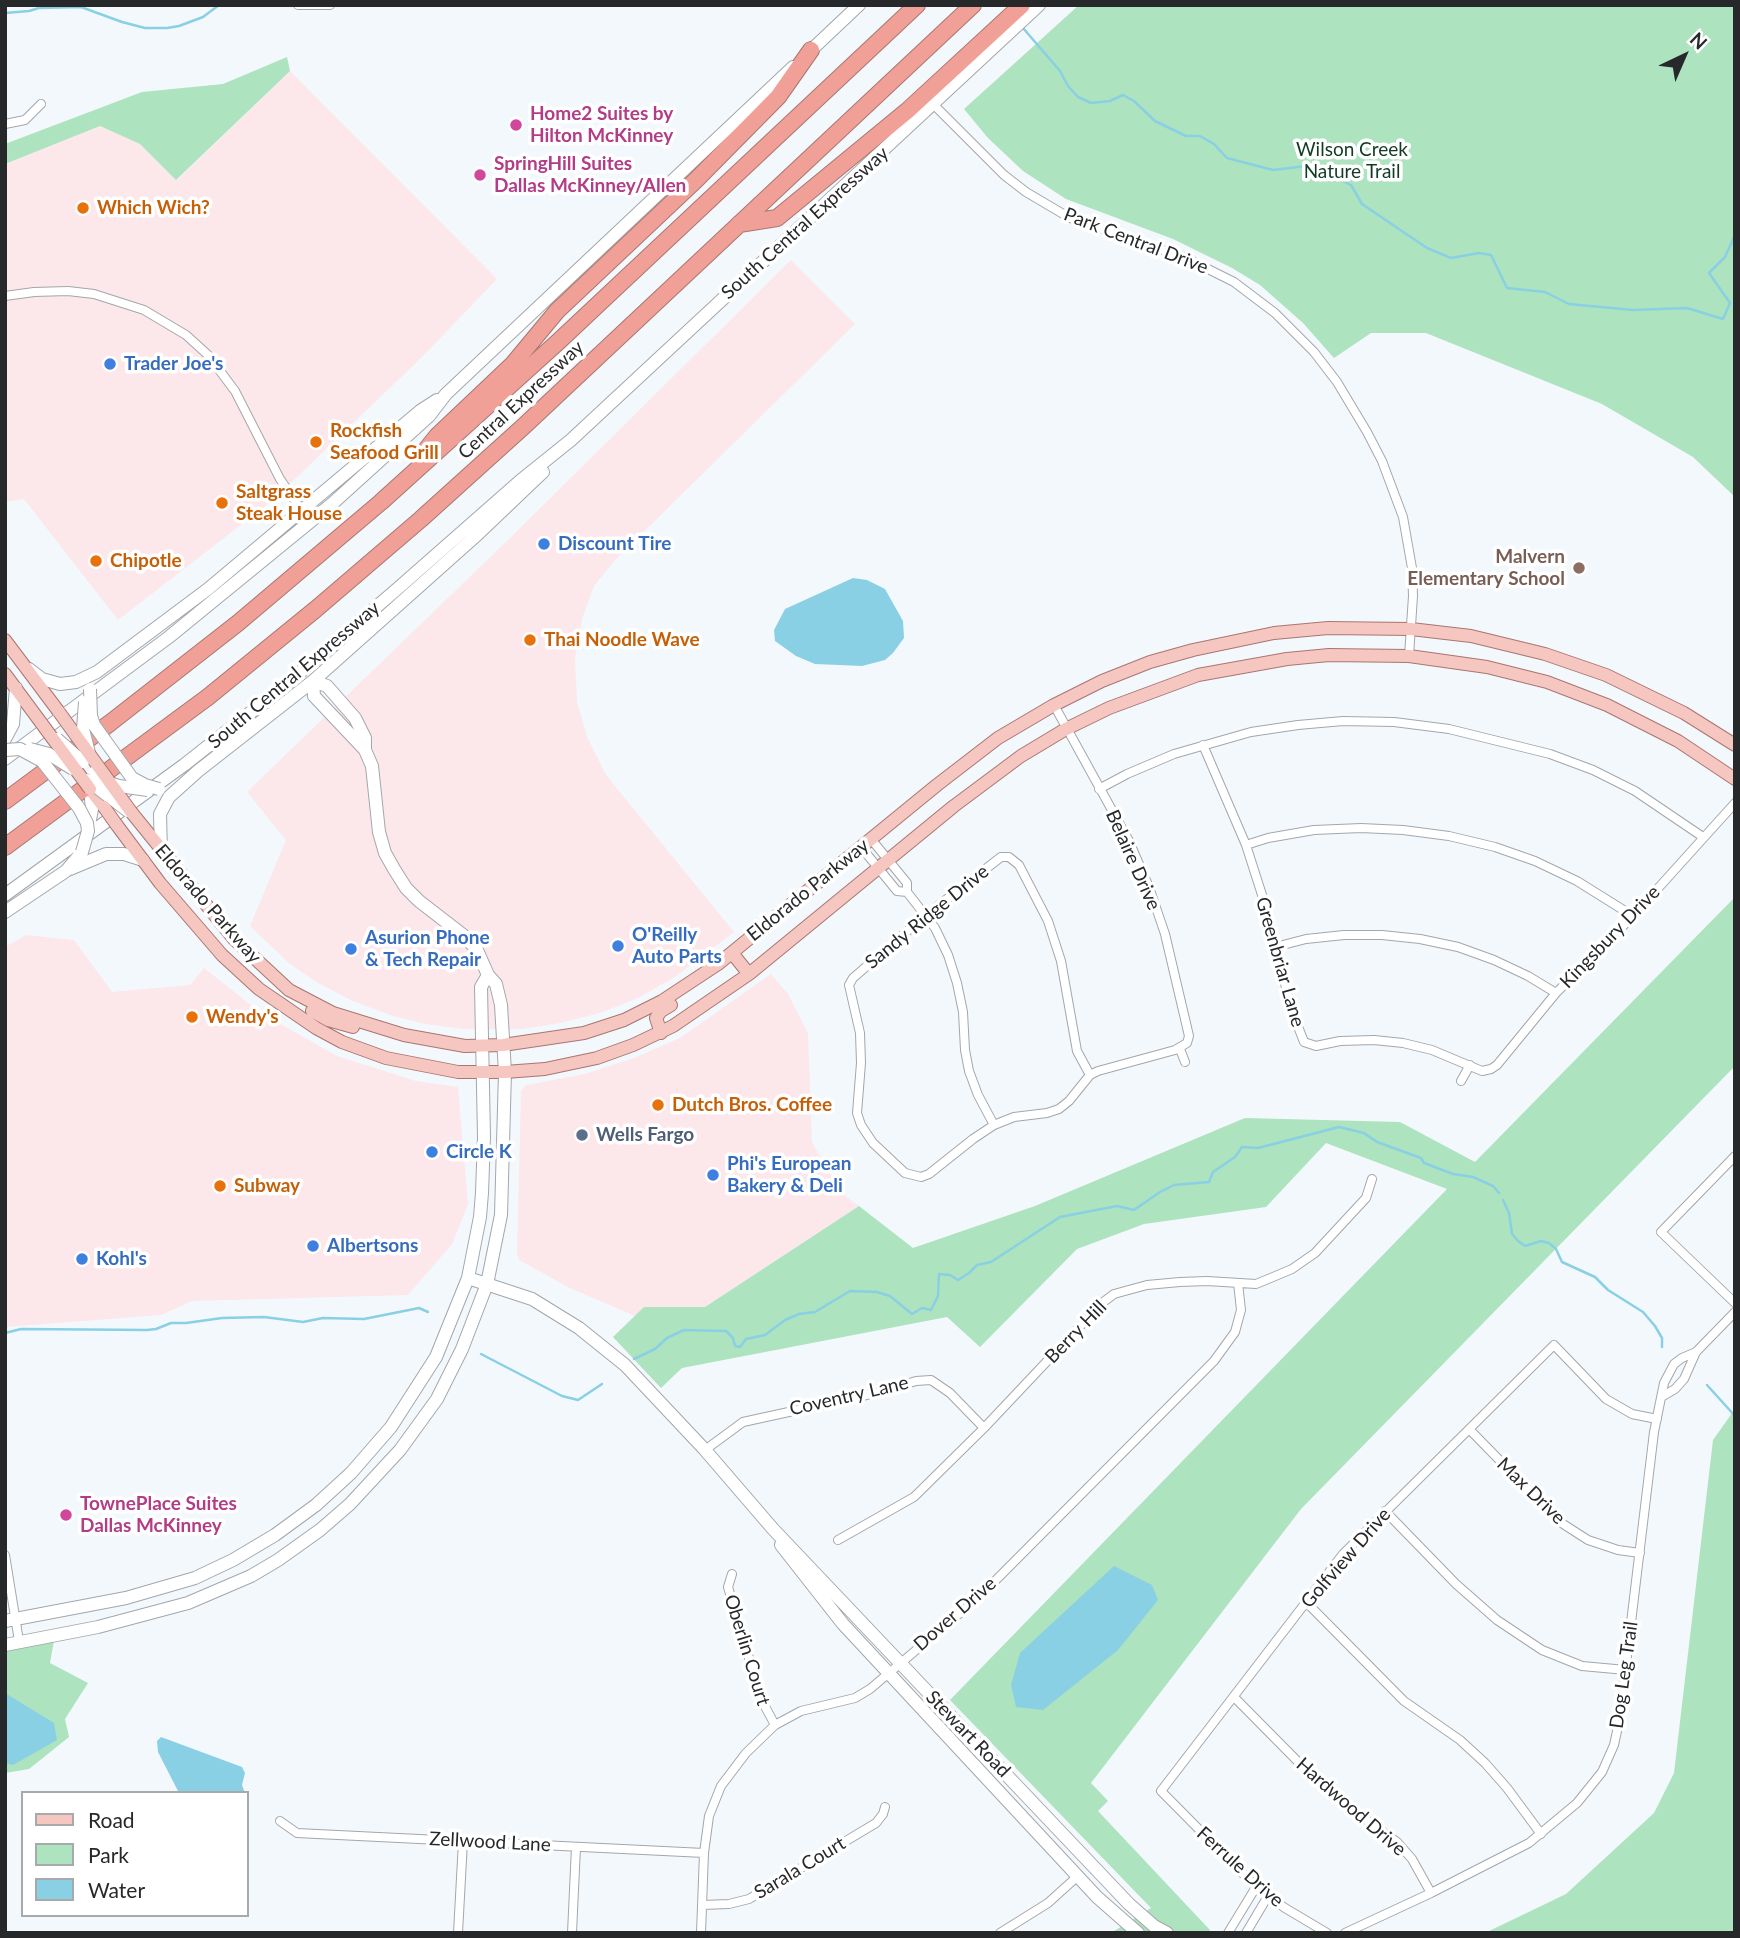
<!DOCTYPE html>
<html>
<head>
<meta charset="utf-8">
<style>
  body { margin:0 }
  #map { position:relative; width:1740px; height:1938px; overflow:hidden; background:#f3f8fc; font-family:Lato,sans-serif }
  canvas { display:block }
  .frame { position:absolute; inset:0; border:7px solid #26282a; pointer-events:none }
  .legend { position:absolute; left:21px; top:1791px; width:228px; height:126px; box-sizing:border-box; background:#fff; border:2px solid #a8a9aa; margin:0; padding:9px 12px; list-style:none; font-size:21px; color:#26282a }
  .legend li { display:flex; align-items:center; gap:14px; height:35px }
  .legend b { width:35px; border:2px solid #a8a9aa }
  .north { position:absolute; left:1649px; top:21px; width:70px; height:70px; -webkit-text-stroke:5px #fff; paint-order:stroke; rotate:44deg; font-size:19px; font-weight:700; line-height:28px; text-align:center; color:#26282a }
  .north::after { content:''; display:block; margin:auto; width:24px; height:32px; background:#26282a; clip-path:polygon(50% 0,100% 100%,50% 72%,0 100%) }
</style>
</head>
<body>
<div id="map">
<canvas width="1740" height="1938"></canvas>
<div class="frame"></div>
<ul class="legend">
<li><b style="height:9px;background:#f6c6c0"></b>Road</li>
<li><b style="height:19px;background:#ade3be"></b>Park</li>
<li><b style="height:19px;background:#8ad0e4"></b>Water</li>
</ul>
<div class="north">N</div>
</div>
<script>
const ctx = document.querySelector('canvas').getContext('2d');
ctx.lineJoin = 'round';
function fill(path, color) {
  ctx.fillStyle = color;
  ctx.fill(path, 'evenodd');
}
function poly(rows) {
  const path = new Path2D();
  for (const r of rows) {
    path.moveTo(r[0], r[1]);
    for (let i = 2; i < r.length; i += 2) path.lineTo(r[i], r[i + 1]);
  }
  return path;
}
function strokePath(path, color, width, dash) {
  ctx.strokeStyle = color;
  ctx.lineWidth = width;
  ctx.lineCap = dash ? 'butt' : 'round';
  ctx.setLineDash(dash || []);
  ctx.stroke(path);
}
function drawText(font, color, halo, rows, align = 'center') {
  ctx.font = font + ' Lato,sans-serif';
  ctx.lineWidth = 7;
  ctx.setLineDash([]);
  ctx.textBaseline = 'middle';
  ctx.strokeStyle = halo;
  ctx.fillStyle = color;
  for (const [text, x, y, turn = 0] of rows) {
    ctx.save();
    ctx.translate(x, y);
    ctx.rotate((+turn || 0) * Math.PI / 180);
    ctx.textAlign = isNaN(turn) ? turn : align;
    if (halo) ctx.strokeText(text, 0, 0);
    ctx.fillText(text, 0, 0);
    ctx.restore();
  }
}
const commercial = poly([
  [290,71,497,279,422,357,273,500,118,620,24,499,5,502,5,164,100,126,140,144,177,180],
  [791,260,855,324,615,560,594,586,582,619,575,658,577,702,587,737,606,775,734,932,675,977,638,998,600,1013,560,1023,523,1029,463,1029,426,1024,393,1016,353,1001,318,983,290,964,250,926,286,840,247,792,510,538],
  [26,935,74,940,112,992,190,985,204,968,261,1013,337,1056,416,1081,458,1087,468,1204,452,1244,408,1295,192,1301,161,1315,5,1327,5,947],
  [771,974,788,994,808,1033,812,1142,840,1192,859,1206,705,1307,644,1307,635,1316,570,1288,519,1260,517,1253,521,1091,526,1085,585,1074,634,1058,680,1038]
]);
const green = poly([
  [1079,5,1735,5,1735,497,1693,457,1602,404,1426,333,1371,333,1334,358,1303,323,1260,285,1232,268,1173,239,1066,199,1023,171,988,138,964,109],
  [287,57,290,71,176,180,140,144,100,126,5,164,5,144,142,92,223,84],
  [1735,897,1735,1066,1301,1509,1091,1783,1108,1801,1098,1811,1210,1930,1208,1933,1111,1933,1151,1908,950,1700,1447,1189,1326,1143,1266,1207,1144,1224,1077,1249,980,1347,947,1317,682,1368,661,1388,613,1337,644,1307,705,1307,859,1206,913,1248,1035,1206,1245,1118,1400,1122,1475,1162],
  [1735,1409,1735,1933,1485,1933,1566,1894,1654,1813,1674,1773,1713,1440],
  [54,1640,50,1663,88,1683,65,1719,69,1737,29,1769,5,1773,5,1651]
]);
const water = poly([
  [853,578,867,580,885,589,903,621,904,638,893,653,885,660,862,666,815,664,796,656,775,641,774,630,785,609],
  [1114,1566,1152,1585,1158,1600,1118,1650,1043,1710,1016,1707,1011,1685,1020,1653],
  [5,1693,54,1723,57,1740,13,1765,5,1763],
  [161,1737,242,1767,245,1773,242,1785,245,1793,179,1793,158,1752,157,1741]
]);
const stream = poly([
  [5,13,29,11,39,8,81,7,122,22,145,28,167,28,179,26,203,17,219,5],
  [1023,28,1060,71,1068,86,1078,97,1091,103,1110,101,1123,95,1134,101,1155,121,1186,136,1200,136,1214,144,1227,158,1273,170,1306,166,1327,173,1351,185,1362,204,1427,248,1451,258,1479,253,1491,255,1507,288,1545,292,1569,304,1633,310,1687,308,1723,319,1730,303,1709,273,1725,257,1735,235],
  [1503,1200,1509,1213,1512,1234,1518,1241,1525,1246,1541,1241,1549,1243,1556,1249,1562,1262,1595,1277,1608,1290,1643,1312,1655,1326,1662,1338,1662,1347],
  [5,1333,21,1329,147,1330,156,1329,171,1323,186,1323,222,1318,264,1317,303,1322,323,1318,364,1319,419,1308,428,1312],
  [481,1354,562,1396,578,1400,602,1384],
  [634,1359,655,1349,667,1338,684,1330,726,1331,733,1338,735,1346,740,1347,746,1339,765,1335,785,1320,799,1314,815,1312,850,1291,877,1292,890,1296,912,1314,922,1308,931,1310,938,1296,939,1274,950,1275,958,1280,969,1273,977,1265,991,1262,1060,1217,1117,1206,1134,1210,1160,1192,1174,1185,1209,1182,1213,1172,1235,1157,1242,1147,1258,1148,1339,1127,1364,1133,1377,1142,1421,1158,1424,1163,1453,1174,1473,1177,1493,1186,1499,1193],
  [1707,1385,1735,1416]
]);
const street = poly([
  [298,5,330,5],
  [934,105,1004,175,1026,192,1070,218,1186,258,1234,282,1275,313,1314,352,1337,382,1367,432,1382,461,1403,517,1412,568,1413,596,1409,656],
  [5,124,25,120,41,104],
  [5,296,34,292,68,291,94,294,144,310,186,335,208,355,235,391,280,479,302,511],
  [1054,705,1129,841,1149,887,1165,934,1189,1036,1187,1043,1175,1050,1098,1071,1090,1075,1069,1101,1059,1109,1047,1113,1014,1117,994,1125,973,1139,929,1174,921,1177,905,1173,873,1143,861,1125,857,1113,861,1063,860,1033,849,985,853,978,925,916,1001,857,1009,857,1019,865,1048,921,1061,961,1077,1051,1090,1075],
  [1203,745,1246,845,1263,898,1292,1011,1304,1042,1316,1046,1340,1041,1374,1040,1403,1043,1432,1050,1482,1071,1491,1069,1497,1065,1556,993,1633,916,1735,803],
  [1099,789,1127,774,1174,754,1251,732,1298,725,1343,721,1394,722,1449,729,1550,754,1593,770,1635,791,1703,837],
  [1246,845,1268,838,1314,830,1361,828,1403,830,1449,836,1495,847,1535,861,1577,881,1633,916],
  [861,847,897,891,907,892,907,883,871,839],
  [907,892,935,928,948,955,957,983,963,1012,965,1050,969,1071,978,1095,994,1125],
  [1275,947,1306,939,1344,935,1382,935,1420,939,1458,947,1494,960,1528,976,1556,993],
  [1180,1049,1185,1062],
  [1461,1081,1470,1065],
  [1735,1156,1661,1232,1735,1303],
  [1663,1396,1675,1389,1684,1379,1696,1352,1735,1312],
  [1469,1429,1560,1522,1588,1540,1618,1550,1640,1553],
  [705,1450,743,1422,880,1392,916,1381,931,1380,950,1393,984,1428],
  [1385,1511,1456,1584,1497,1620,1542,1650,1582,1666,1626,1670],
  [838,1540,914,1497,984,1428,1102,1303,1114,1294,1147,1285,1180,1282,1207,1281,1256,1284,1273,1277,1292,1269,1315,1253,1366,1198,1372,1179],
  [5,1555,19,1641],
  [732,1574,728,1587,761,1699,775,1725],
  [1306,1602,1404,1701,1460,1740,1485,1763,1507,1788,1541,1834],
  [1234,1697,1328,1792,1397,1842,1412,1859,1431,1893],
  [280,1821,297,1833,704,1853],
  [702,1905,729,1904,749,1899,876,1823,883,1814,885,1807],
  [458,1933,463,1841],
  [572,1933,576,1847],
  [701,1933,704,1853,709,1816,721,1786,746,1753,775,1725,801,1711,855,1698,870,1689,979,1597,1214,1361,1235,1332,1241,1310,1238,1283],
  [1000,1933,1048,1903,1079,1875],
  [1228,1933,1256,1887],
  [1246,1933,1268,1896],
  [1327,1933,1285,1908,1256,1887,1161,1791,1343,1554,1554,1345,1606,1399,1632,1414,1657,1419],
  [1345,1933,1431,1893,1529,1843,1577,1803,1602,1772,1614,1745,1619,1722,1654,1432,1664,1383,1674,1364,1682,1358,1696,1352]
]);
const secondary = poly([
  [806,55,859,5],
  [29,669,42,679,60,684,76,682,97,672,208,589,420,411,437,400],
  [5,739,13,724,16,688],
  [5,759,169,637,333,503,429,416,446,394,793,67],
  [88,831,92,809,90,789],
  [161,851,160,814,169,797,198,771,313,681,479,533,543,472],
  [70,869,106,854,124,854,143,860],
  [5,895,184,765,283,687,396,590,520,481,571,440,1039,5],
  [5,912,66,871,82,852],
  [468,1278,532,1299,579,1328,625,1365,705,1450,773,1529,1129,1904,1154,1926,1167,1933],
  [781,1545,843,1624,1097,1897,1138,1933],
  [5,1621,126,1598,195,1578,233,1560,275,1535,316,1505,351,1473,391,1427,436,1357,468,1278,480,1217,482,1193,484,1137,481,987,488,975],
  [5,1645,98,1627,188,1603,251,1576,278,1560,320,1530,350,1504,400,1450,437,1399,462,1349,487,1284,501,1215,505,1072,501,1005,496,984,488,975,477,950,463,935,419,901,406,888,394,869,385,853,379,832,372,766,365,750,314,696,313,681,327,686,355,718,365,738,365,750]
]);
const primary = poly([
  [5,640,59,712],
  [5,674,42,724],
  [90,789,104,807],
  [132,813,234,939,289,990,333,1013,404,1035,465,1046,503,1045,584,1033,624,1020,662,1001,718,964,937,785,998,738,1054,705,1102,681,1150,662,1193,650,1274,633,1328,628,1411,629,1471,636,1545,654,1606,675,1684,713,1735,745],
  [116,824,160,883,222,955,259,989,316,1028,342,1042,386,1058,458,1072,505,1072,545,1069,597,1058,633,1045,673,1026,749,974,954,806,1021,756,1066,729,1109,708,1198,675,1287,659,1329,655,1409,656,1487,667,1547,682,1607,705,1678,741,1735,779],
  [732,953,749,974],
  [312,1011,328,1020,353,1027],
  [661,1033,656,1018,661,1011,671,1005]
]);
const highway = poly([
  [739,224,777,218,907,111,1022,5],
  [421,456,437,436,513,364,557,311,696,180,778,97,811,50],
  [5,801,110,723,238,623,381,502,559,341,917,5],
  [5,847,208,697,316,609,421,519,524,426,973,5]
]);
const secondaryBridge = poly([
  [90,689,91,716,94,725,132,778,145,785,159,789],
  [85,702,83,729,89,753],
  [57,739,83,762],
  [30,749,49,754,73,769],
  [6,750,20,749,42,761,79,808,87,823,88,831,82,852],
  [95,772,109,783,119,786,148,790],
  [87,780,128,811]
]);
const primaryBridge = poly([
  [59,712,132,813],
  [42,724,90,789],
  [104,807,116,824]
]);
const markers = [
  [516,125,7,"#d1479c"],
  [480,175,7,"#d1479c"],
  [83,208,7,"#e8710a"],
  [110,364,7,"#3f7fe0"],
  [316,442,7,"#e8710a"],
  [222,503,7,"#e8710a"],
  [544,544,7,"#3f7fe0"],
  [96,561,7,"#e8710a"],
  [1579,568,7,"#8d6e63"],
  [530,640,7,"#e8710a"],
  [618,946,7,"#3f7fe0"],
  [351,949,7,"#3f7fe0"],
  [192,1017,7,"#e8710a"],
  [658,1105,7,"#e8710a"],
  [582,1135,7,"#5c6f8a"],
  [432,1152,7,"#3f7fe0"],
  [713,1175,7,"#3f7fe0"],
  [220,1186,7,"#e8710a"],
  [313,1246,7,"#3f7fe0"],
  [82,1259,7,"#3f7fe0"],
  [66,1515,7,"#d1479c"]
];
const hotelNames = [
  ["Home2 Suites by",530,114],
  ["Hilton McKinney",530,136],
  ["SpringHill Suites",494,164],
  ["Dallas McKinney/Allen",494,186],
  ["TownePlace Suites",80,1504],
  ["Dallas McKinney",80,1526]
];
const parkNames = [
  ["Wilson Creek",1352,150],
  ["Nature Trail",1352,172]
];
const foodNames = [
  ["Which Wich?",97,208],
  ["Rockfish",330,431],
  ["Seafood Grill",330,453],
  ["Saltgrass",236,492],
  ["Steak House",236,514],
  ["Chipotle",110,561],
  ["Thai Noodle Wave",544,640],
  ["Wendy's",206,1017],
  ["Dutch Bros. Coffee",672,1105],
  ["Subway",234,1186]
];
const streetNames = [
  ["South Central Expressway",805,223,-42],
  ["Park Central Drive",1136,241,21],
  ["Central Expressway",521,400,-43],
  ["South Central Expressway",294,675,-40],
  ["Belaire Drive",1133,860,66],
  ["Eldorado Parkway",808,890,-39],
  ["Eldorado Parkway",208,904,49],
  ["Sandy Ridge Drive",927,917,-39],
  ["Kingsbury Drive",1610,937,-46],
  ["Greenbriar Lane",1280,962,74],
  ["Berry Hill",1076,1332,-46],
  ["Coventry Lane",849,1396,-13],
  ["Max Drive",1531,1491,44],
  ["Golfview Drive",1346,1558,-49],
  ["Dover Drive",955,1614,-41],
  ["Oberlin Court",747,1650,73],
  ["Dog Leg Trail",1624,1675,-82],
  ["Stewart Road",968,1734,46],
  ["Hardwood Drive",1351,1807,41],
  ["Zellwood Lane",490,1842,3],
  ["Ferrule Drive",1240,1867,42],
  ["Sarala Court",800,1868,-31]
];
const shopNames = [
  ["Trader Joe's",124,364],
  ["Discount Tire",558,544],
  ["O'Reilly",632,935],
  ["Auto Parts",632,957],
  ["Asurion Phone",365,938],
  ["& Tech Repair",365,960],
  ["Circle K",446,1152],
  ["Phi's European",727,1164],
  ["Bakery & Deli",727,1186],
  ["Albertsons",327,1246],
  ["Kohl's",96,1259]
];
const educationNames = [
  ["Malvern",1565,557],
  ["Elementary School",1565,579]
];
const serviceNames = [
  ["Wells Fargo",596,1135]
];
fill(commercial, '#fce7ea');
fill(green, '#ade3be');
fill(water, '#8ad0e4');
strokePath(stream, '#8ad0e4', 2.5);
strokePath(street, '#a3a7ab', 10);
strokePath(secondary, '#a3a7ab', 14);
strokePath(primary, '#a97670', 14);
strokePath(highway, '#a97670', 18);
strokePath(street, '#fff', 8);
strokePath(secondary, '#fff', 12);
strokePath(primary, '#f6c6c0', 12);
strokePath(highway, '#f0a096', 16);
strokePath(secondaryBridge, '#a3a7ab', 14, []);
strokePath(primaryBridge, '#a97670', 14, []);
strokePath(secondaryBridge, '#fff', 12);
strokePath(primaryBridge, '#f6c6c0', 12);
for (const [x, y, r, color] of markers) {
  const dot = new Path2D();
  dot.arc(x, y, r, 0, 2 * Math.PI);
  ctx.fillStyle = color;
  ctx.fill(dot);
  strokePath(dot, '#fff', 2.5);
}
drawText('bold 19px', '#b23c85', '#fff', hotelNames, 'left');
drawText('19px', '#113b22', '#fff', parkNames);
drawText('bold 19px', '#c56008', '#fff', foodNames, 'left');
drawText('19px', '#26282a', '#fff', streetNames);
drawText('bold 19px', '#366cbe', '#fff', shopNames, 'left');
drawText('bold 19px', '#785e54', '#fff', educationNames, 'right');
drawText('bold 19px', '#4e5e75', '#fff', serviceNames, 'left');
</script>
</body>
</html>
